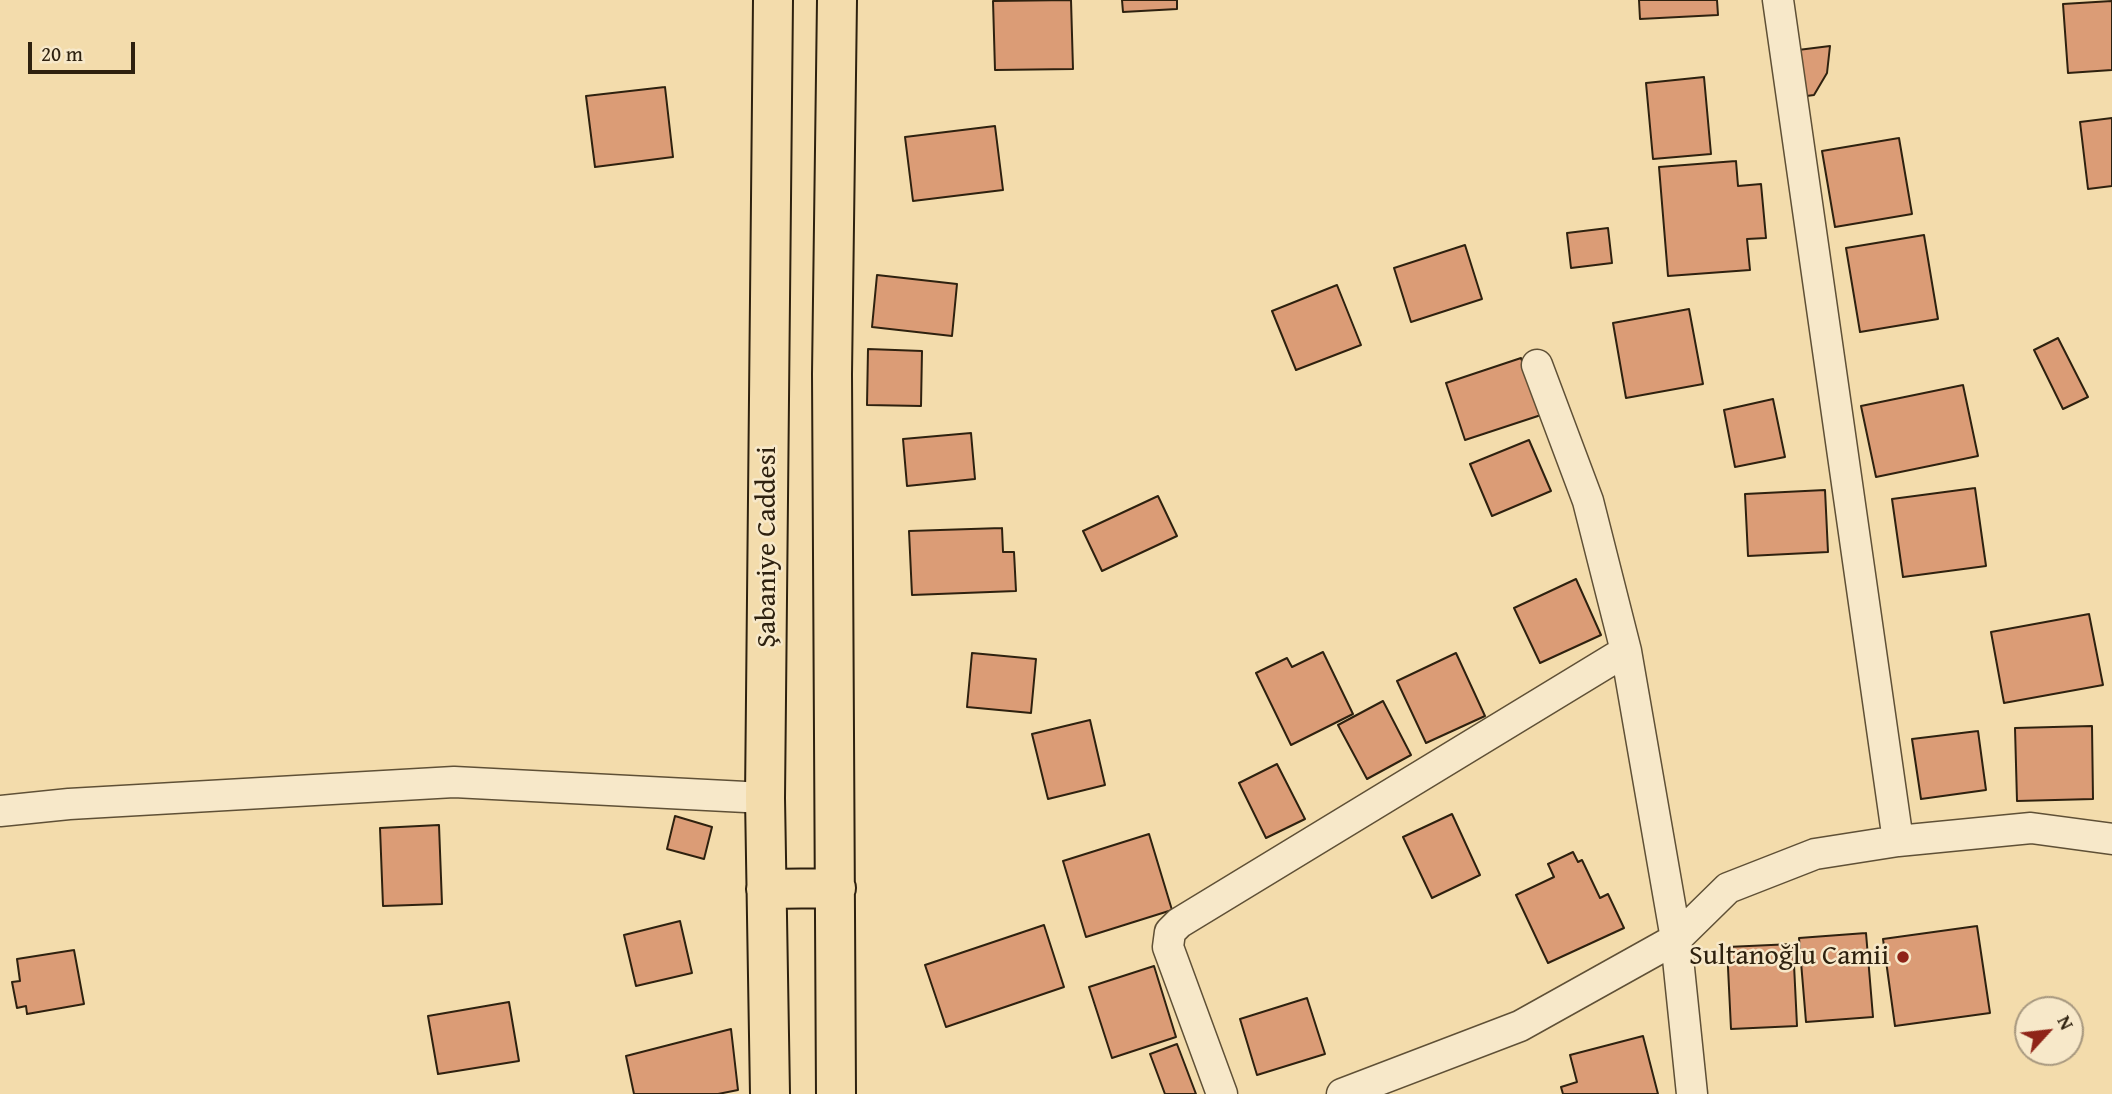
<!DOCTYPE html>
<html>
<head>
<meta charset="utf-8">
<style>
  body { margin:0 }
  #map { position:relative; width:2112px; height:1094px; overflow:hidden; background:#f3dcac; font-family:"Gentium Book Plus",serif }
  canvas { display:block }
  .north { position:absolute; left:2014px; top:996px; width:70px; height:70px; box-sizing:border-box; background:#f7e8c9; border:2px solid #a7987f; border-radius:50%; rotate:63deg; font-size:19px; font-weight:700; line-height:28px; text-align:center; color:#2e210f }
  .north::after { content:''; display:block; margin:auto; width:24px; height:32px; background:#8f2418; clip-path:polygon(50% 0,100% 100%,50% 72%,0 100%) }
  .scale { position:absolute; left:28px; top:42px; width:107px; height:32px; box-sizing:border-box; border:4px solid #2e210f; border-top:0; padding-left:9px; font-size:21px; line-height:24px; white-space:nowrap; color:#2e210f; -webkit-text-stroke:5px #f7e8c9; paint-order:stroke }
</style>
</head>
<body>
<div id="map">
<canvas width="2112" height="1094"></canvas>
<div class="north">N</div>
<div class="scale">20 m</div>
</div>
<script>
const ctx = document.querySelector('canvas').getContext('2d');
ctx.lineJoin = 'round';
function fill(path, color) {
  ctx.fillStyle = color;
  ctx.fill(path, 'evenodd');
}
function poly(rows) {
  const path = new Path2D();
  for (const r of rows) {
    path.moveTo(r[0], r[1]);
    for (let i = 2; i < r.length; i += 2) path.lineTo(r[i], r[i + 1]);
  }
  return path;
}
function strokePath(path, color, width, dash) {
  ctx.strokeStyle = color;
  ctx.lineWidth = width;
  ctx.lineCap = dash ? 'butt' : 'round';
  ctx.setLineDash(dash || []);
  ctx.stroke(path);
}
function drawText(font, color, halo, rows, align = 'center') {
  ctx.font = font + ' "Gentium Book Plus",serif';
  ctx.lineWidth = 5;
  ctx.setLineDash([]);
  ctx.textBaseline = 'middle';
  ctx.strokeStyle = halo;
  ctx.fillStyle = color;
  for (const [text, x, y, turn = 0] of rows) {
    ctx.save();
    ctx.translate(x, y);
    ctx.rotate((+turn || 0) * Math.PI / 180);
    ctx.textAlign = isNaN(turn) ? turn : align;
    if (halo) ctx.strokeText(text, 0, 0);
    ctx.fillText(text, 0, 0);
    ctx.restore();
  }
}
const building = poly([
  [1071,0,1073,69,995,70,993,1,1071,0],
  [1122,0,1177,0,1177,9,1123,12,1122,0],
  [1639,0,1717,0,1718,15,1640,19,1639,0],
  [2112,1,2112,70,2068,73,2063,4,2112,1],
  [1830,46,1827,73,1814,95,1784,99,1782,52,1830,46],
  [1704,77,1711,154,1653,159,1646,83,1704,77],
  [665,87,673,157,595,167,586,96,665,87],
  [2112,118,2112,186,2088,189,2080,122,2112,118],
  [995,126,1003,190,913,201,905,137,995,126],
  [1899,138,1912,214,1835,227,1822,151,1899,138],
  [1736,161,1738,186,1761,184,1766,238,1747,239,1750,270,1668,276,1659,167,1736,161],
  [1608,228,1612,263,1571,268,1567,233,1608,228],
  [1924,235,1938,319,1860,332,1846,248,1924,235],
  [1465,245,1482,299,1411,322,1394,268,1465,245],
  [877,275,957,284,952,336,872,327,877,275],
  [1337,285,1361,345,1296,370,1272,311,1337,285],
  [1689,309,1703,384,1626,398,1613,323,1689,309],
  [2058,338,2088,397,2063,409,2034,350,2058,338],
  [868,349,922,351,921,406,867,405,868,349],
  [1521,358,1541,415,1465,440,1446,383,1521,358],
  [1963,385,1978,456,1876,477,1861,406,1963,385],
  [1773,399,1785,457,1735,467,1724,410,1773,399],
  [971,433,975,479,907,486,903,439,971,433],
  [1529,440,1551,491,1492,516,1470,464,1529,440],
  [1975,488,1986,566,1903,577,1892,499,1975,488],
  [1825,490,1828,552,1748,556,1745,494,1825,490],
  [1158,496,1177,536,1102,571,1083,531,1158,496],
  [1002,528,1003,552,1014,552,1016,591,912,595,909,531,1002,528],
  [1576,579,1601,635,1540,663,1514,608,1576,579],
  [2089,614,2103,685,2004,703,1991,632,2089,614],
  [1323,652,1353,714,1291,745,1256,673,1287,658,1292,667,1323,652],
  [972,653,1036,659,1031,713,967,707,972,653],
  [1456,653,1485,716,1426,743,1397,681,1456,653],
  [1383,701,1411,755,1367,779,1338,725,1383,701],
  [1090,720,1105,785,1048,799,1032,734,1090,720],
  [2092,726,2093,799,2017,801,2015,728,2092,726],
  [1978,731,1986,790,1921,799,1912,739,1978,731],
  [1277,764,1305,819,1266,838,1239,783,1277,764],
  [1452,814,1480,875,1432,898,1403,837,1452,814],
  [675,816,712,827,704,859,667,849,675,816],
  [439,825,442,904,383,906,380,828,439,825],
  [1149,834,1172,910,1086,937,1063,861,1149,834],
  [1573,852,1578,862,1582,860,1600,898,1608,894,1624,928,1548,963,1516,895,1554,877,1548,864,1573,852],
  [680,921,692,973,636,986,624,935,680,921],
  [1044,925,1064,987,946,1027,925,965,1044,925],
  [1977,926,1990,1013,1895,1026,1883,939,1977,926],
  [1866,933,1873,1017,1806,1022,1799,938,1866,933],
  [1793,944,1797,1026,1731,1029,1727,947,1793,944],
  [74,950,84,1004,27,1014,26,1006,17,1008,12,982,20,981,17,959,74,950],
  [1154,966,1176,1037,1112,1058,1089,987,1154,966],
  [1307,998,1325,1054,1257,1075,1240,1019,1307,998],
  [509,1002,519,1061,438,1074,428,1016,509,1002],
  [731,1029,738,1090,718,1094,634,1094,626,1056,731,1029],
  [1643,1036,1658,1094,1563,1094,1561,1087,1577,1082,1570,1055,1643,1036],
  [1177,1044,1196,1094,1165,1094,1150,1054,1177,1044]
]);
const street = poly([
  [1778,0,1898,841],
  [1537,365,1588,501,1626,651,1676,939,1692,1094],
  [0,811,69,804,454,782,765,798],
  [1222,1094,1168,947,1170,932,1179,923,1626,651],
  [1342,1094,1520,1026,1676,939,1728,888,1815,854,1898,841,2031,828,2112,839]
]);
const highway = poly([
  [766,889,836,888],
  [770,1094,765,798,773,0],
  [836,1094,832,374,837,0]
]);
const markers = [
  [1903,957,7,"#8f2418"]
];
const streetNames = [
  ["Şabaniye Caddesi",768,547,-90]
];
const poiNames = [
  ["Sultanoğlu Camii",1889,957]
];
fill(building, '#db9c76');
strokePath(building, '#2e210f', 2);
strokePath(street, '#5f5036', 33);
strokePath(highway, '#2e210f', 42);
strokePath(street, '#f7e8c9', 30);
strokePath(highway, '#f3dcac', 38);
for (const [x, y, r, color] of markers) {
  const dot = new Path2D();
  dot.arc(x, y, r, 0, 2 * Math.PI);
  ctx.fillStyle = color;
  ctx.fill(dot);
  strokePath(dot, '#f7e8c9', 2.5);
}
drawText('28px', '#2e210f', '#f7e8c9', streetNames);
drawText('28px', '#2e210f', '#f7e8c9', poiNames, 'right');
</script>
</body>
</html>
